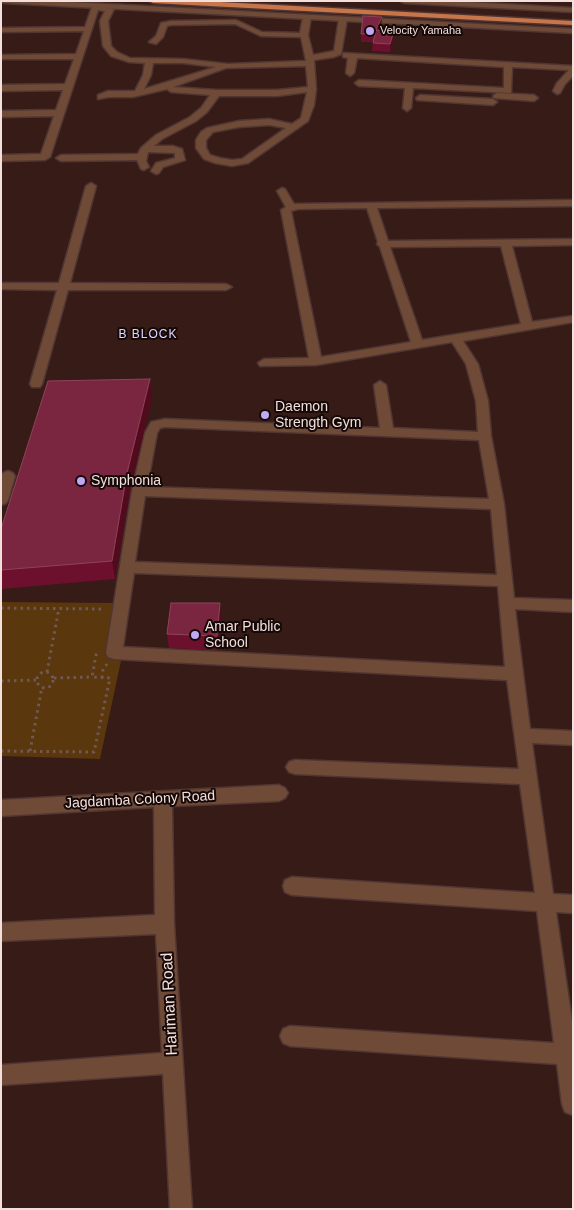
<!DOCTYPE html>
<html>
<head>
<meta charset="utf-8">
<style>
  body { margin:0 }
  #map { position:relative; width:574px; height:1210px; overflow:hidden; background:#361b17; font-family:Helvetica,sans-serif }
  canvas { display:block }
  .frame { position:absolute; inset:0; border:2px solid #f3dfdc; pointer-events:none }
</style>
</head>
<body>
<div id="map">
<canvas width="574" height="1210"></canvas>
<div class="frame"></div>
</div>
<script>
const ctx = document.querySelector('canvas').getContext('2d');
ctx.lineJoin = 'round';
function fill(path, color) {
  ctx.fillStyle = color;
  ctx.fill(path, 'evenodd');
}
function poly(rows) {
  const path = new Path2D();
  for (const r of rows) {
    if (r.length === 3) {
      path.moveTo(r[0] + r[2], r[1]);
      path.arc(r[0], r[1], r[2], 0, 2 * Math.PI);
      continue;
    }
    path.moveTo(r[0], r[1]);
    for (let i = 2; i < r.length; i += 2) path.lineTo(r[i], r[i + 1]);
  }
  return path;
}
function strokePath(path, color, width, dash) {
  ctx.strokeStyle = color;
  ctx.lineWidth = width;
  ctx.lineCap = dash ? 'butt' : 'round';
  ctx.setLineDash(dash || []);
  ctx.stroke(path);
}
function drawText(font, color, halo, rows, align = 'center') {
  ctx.font = font + ' Helvetica,sans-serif';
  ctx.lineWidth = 4;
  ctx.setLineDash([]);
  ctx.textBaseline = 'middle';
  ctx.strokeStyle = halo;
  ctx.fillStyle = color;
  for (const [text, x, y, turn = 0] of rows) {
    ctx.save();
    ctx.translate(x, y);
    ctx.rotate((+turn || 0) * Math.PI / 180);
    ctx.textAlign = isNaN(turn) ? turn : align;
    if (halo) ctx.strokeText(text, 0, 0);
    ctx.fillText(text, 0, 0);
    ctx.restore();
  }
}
const green = poly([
  [1,602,114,603,106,655,121,661,100,759,1,756]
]);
const path = poly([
  [1,608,104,609],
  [45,680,8],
  [47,672,59,608],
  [54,678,92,677],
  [102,678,103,670,107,664],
  [1,681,36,680],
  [1,751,94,752,110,678,92,677,97,650],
  [30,751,42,687]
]);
const minor = poly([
  [93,4,114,9,108,21,111,46,117,52,130,58,183,59,228,64,306,61,301,37,261,36,235,24,171,25,167,26,163,37,156,44,149,42,156,36,161,23,171,21,236,20,262,32,300,33,303,17,307,15,311,17,308,35,313,55,334,51,339,19,343,17,347,19,341,54,334,57,314,60,316,89,314,105,308,121,248,163,232,166,215,163,204,159,196,148,196,140,201,132,207,128,239,121,269,119,292,124,301,118,307,92,277,96,219,96,207,112,196,121,162,139,154,146,173,146,182,149,185,160,163,167,159,173,156,174,151,171,156,163,175,158,175,153,148,152,146,161,149,167,144,170,141,169,137,160,61,161,56,158,61,155,138,154,141,148,156,135,190,117,201,108,210,95,171,92,167,89,133,97,109,97,98,99,98,95,108,91,135,91,143,75,145,63,129,62,111,56,103,46,100,21,105,11,98,10,50,157,45,160,1,161,1,155,41,154,54,116,1,117,1,111,56,110,63,90,1,91,1,85,65,84,74,59,1,59,1,55,76,54,84,31,1,32,1,28,85,27,93,4],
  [153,63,183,63,216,67,144,89,151,75,153,63],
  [306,66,308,87,277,90,216,90,173,87,226,68,306,66],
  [269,125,286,128,242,159,232,160,220,158,210,155,206,148,206,140,213,132,239,127,269,125],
  [343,53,573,66,573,76,565,84,560,93,557,94,553,91,557,83,569,70,512,67,511,93,413,88,411,108,407,111,403,108,405,88,359,86,355,83,359,80,504,88,504,67,357,58,354,73,350,76,346,73,348,58,343,57,343,53],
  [497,93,534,95,538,98,534,101,494,98,493,96,497,93],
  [420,95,493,99,497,102,493,105,417,100,416,98,420,95],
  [91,183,96,186,70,283,226,284,232,287,226,290,68,290,42,384,40,387,32,387,30,384,57,290,1,289,1,283,59,283,86,186,91,183],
  [282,188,285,189,294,204,573,200,573,206,377,208,388,241,573,239,573,245,512,246,532,322,573,316,573,322,463,341,478,364,488,401,491,436,504,504,514,598,573,600,573,612,515,609,530,729,573,731,573,745,532,743,553,894,573,895,573,913,556,912,573,1028,573,1115,565,1112,562,1104,557,1064,290,1046,283,1043,280,1036,283,1029,290,1026,554,1043,537,911,292,895,285,892,283,886,285,880,292,877,535,893,520,784,295,774,289,772,286,767,289,762,295,760,519,769,507,680,114,659,108,657,106,653,132,491,145,433,151,422,165,419,380,428,374,385,380,381,386,385,393,428,478,432,476,401,466,364,452,342,316,365,260,366,258,363,264,359,309,358,281,210,286,207,277,191,282,188],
  [367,208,378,242,377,244,380,247,411,342,321,357,291,211,298,209,367,208],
  [501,246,521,324,422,340,390,247,501,246],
  [165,427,479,440,489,499,147,487,157,433,160,428,165,427],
  [145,496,491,509,497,575,135,562,145,496],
  [134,573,498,586,505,667,123,647,134,573],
  [8,471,13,473,15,476,8,500,6,503,1,505,1,476,3,473,8,471],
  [279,785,285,788,288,793,285,798,279,801,172,806,174,924,192,1209,170,1209,163,1074,1,1085,1,1065,162,1053,156,934,1,941,1,923,155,915,154,807,1,816,1,800,279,785]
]);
const tertiary = poly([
  [1,1,51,1,573,29,573,33,4,3,1,1],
  [400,1,451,1,573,8,573,12,404,3,400,1]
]);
const trunk = poly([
  [149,1,201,1,573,21,573,25,153,3,149,1]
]);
const wall = poly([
  [382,17,381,25,379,30,394,31,394,39,390,52,372,51,373,42,361,42,361,34],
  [152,397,130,491,115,579,1,589,1,529],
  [221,617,218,650,169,648,167,634]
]);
const shadedWall = poly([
  [382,17,381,25,374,42,374,34],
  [394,31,394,39,390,52,390,44],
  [150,379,152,397,130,491,115,579,112,561,127,473],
  [220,603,221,617,218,650,217,636]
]);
const building = poly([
  [363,16,382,17,374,34,361,34,363,16],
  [376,30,394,31,390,44,373,43,376,30],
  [150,379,127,473,112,561,1,570,1,529,48,381,150,379],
  [171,603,220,603,217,636,167,634,171,603]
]);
const markers = [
  [370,31,5,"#c0a8f4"],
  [265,415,5,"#c0a8f4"],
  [81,481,5,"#c0a8f4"],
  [195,635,5,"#c0a8f4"]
];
const farPoinames = [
  ["Velocity Yamaha",380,31]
];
const farNeighbourhoodnames = [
  ["B BLOCK",148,335]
];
const poiNames = [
  ["Daemon",275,407],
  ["Strength Gym",275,423],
  ["Symphonia",91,481],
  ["Amar Public",205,627],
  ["School",205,643]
];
const streetNames = [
  ["Jagdamba Colony Road",140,800,-3]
];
const nearStreetnames = [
  ["Hariman Road",170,1004,-93]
];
fill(green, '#5a370c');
strokePath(minor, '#503633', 3);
strokePath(tertiary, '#503633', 3);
strokePath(trunk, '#503633', 3);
strokePath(path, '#705854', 3, [2.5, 4]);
fill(minor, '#6f4a37');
fill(tertiary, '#6f4a37');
fill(trunk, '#c8754a');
fill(wall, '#6d102e');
fill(shadedWall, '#510b1d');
fill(building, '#7b2641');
strokePath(building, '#8e4359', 1);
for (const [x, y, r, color] of markers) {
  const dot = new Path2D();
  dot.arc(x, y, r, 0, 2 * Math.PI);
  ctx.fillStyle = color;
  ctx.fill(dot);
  strokePath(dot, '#150907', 2);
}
drawText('11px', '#f3dfdc', '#150907', farPoinames, 'left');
ctx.letterSpacing = '1px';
drawText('12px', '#e0d3ff', '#150907', farNeighbourhoodnames);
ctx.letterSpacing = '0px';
drawText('14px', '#f3dfdc', '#150907', poiNames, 'left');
drawText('14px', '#f3dfdc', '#150907', streetNames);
drawText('16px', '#f3dfdc', '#150907', nearStreetnames);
</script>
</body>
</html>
